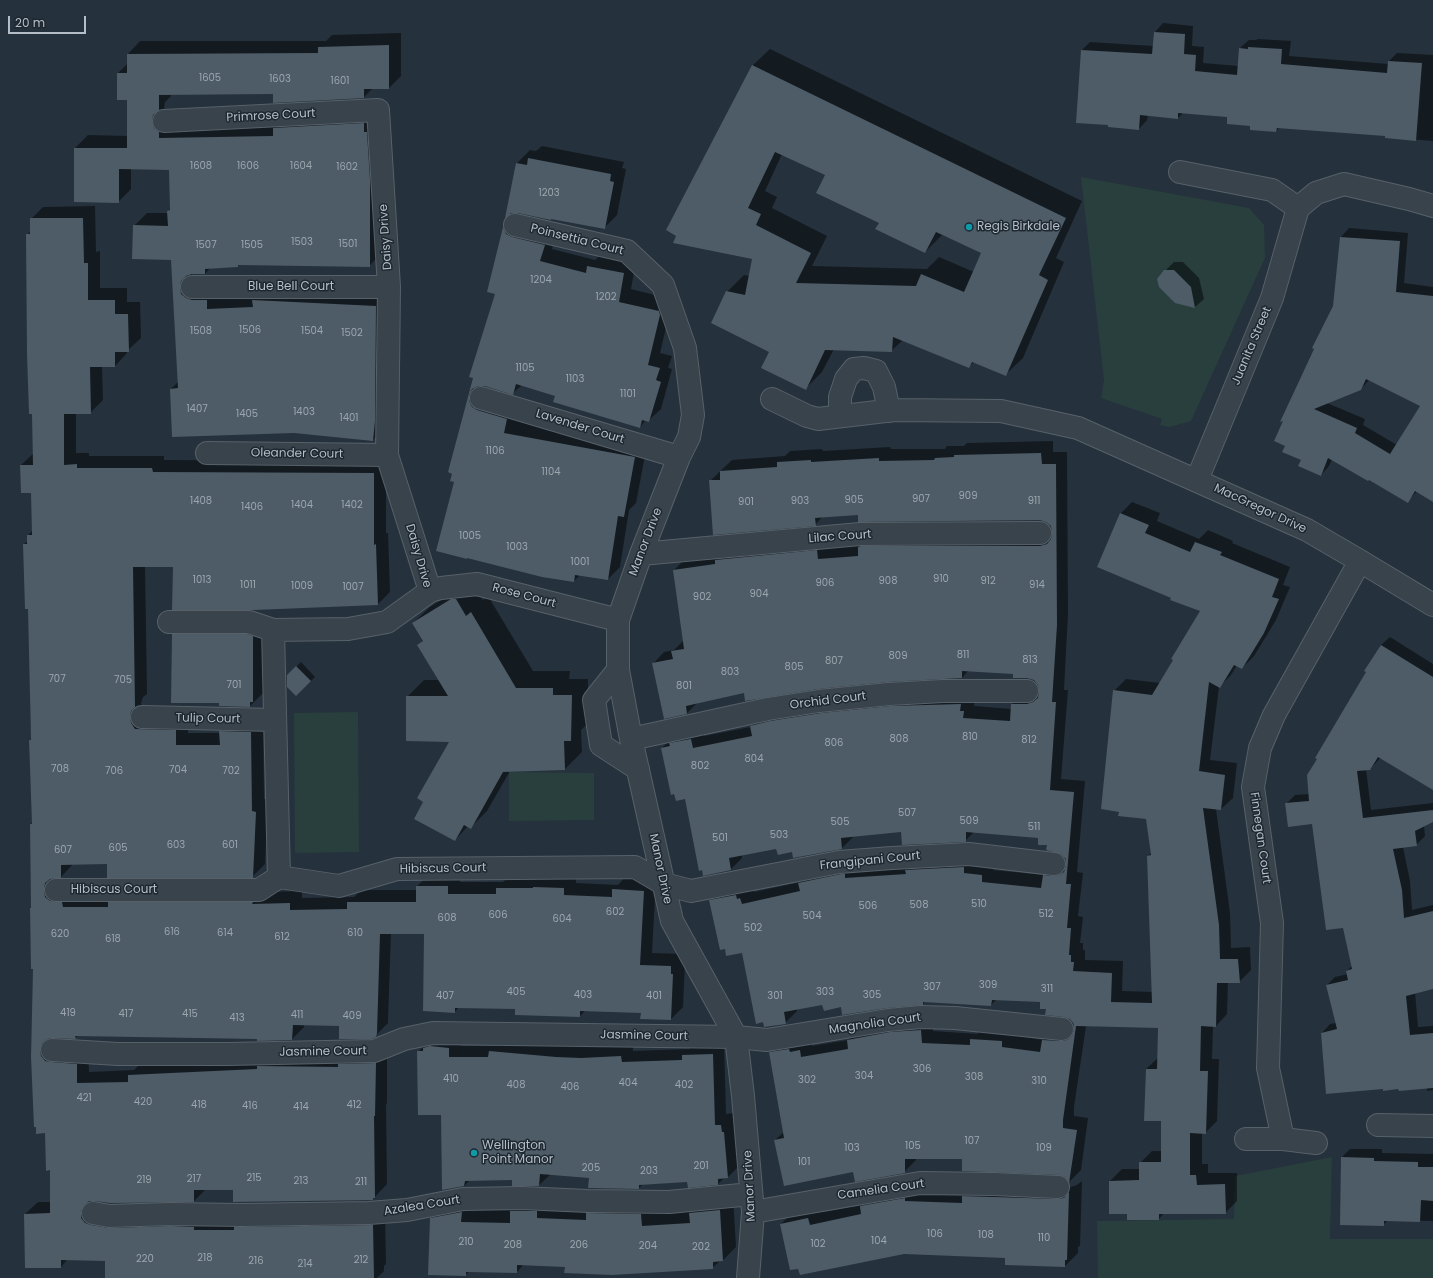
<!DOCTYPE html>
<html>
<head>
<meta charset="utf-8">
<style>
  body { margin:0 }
  #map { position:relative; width:1433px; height:1278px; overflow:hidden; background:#25313c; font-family:Poppins,sans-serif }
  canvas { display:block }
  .scale { position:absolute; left:8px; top:16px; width:78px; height:18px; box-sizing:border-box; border:2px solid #b5bec7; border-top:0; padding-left:5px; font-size:12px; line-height:14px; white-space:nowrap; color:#b5bec7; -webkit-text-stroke:3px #1e2831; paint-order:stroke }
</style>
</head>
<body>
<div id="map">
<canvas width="1433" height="1278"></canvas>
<div class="scale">20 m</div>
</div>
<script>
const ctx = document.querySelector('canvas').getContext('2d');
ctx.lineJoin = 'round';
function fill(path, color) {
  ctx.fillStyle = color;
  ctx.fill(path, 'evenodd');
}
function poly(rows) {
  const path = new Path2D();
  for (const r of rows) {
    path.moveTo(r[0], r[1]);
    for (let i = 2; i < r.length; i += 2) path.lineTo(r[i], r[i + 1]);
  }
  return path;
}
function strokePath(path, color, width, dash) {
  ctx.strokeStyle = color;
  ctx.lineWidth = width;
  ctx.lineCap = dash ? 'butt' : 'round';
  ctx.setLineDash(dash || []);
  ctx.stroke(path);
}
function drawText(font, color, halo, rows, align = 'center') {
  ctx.font = font + ' Poppins,sans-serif';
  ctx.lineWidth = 3;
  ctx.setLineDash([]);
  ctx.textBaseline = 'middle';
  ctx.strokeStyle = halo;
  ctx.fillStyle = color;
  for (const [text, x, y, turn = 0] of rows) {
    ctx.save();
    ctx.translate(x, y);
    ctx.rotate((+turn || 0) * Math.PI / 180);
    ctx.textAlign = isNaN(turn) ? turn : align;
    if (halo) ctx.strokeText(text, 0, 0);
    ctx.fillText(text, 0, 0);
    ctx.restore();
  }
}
const green = poly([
  [1081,177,1249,208,1264,225,1265,258,1191,421,1170,427,1160,425,1162,419,1101,398,1104,380],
  [358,712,359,852,295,853,294,713],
  [509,772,594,773,594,820,509,821],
  [1332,1157,1330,1239,1433,1239,1433,1278,1098,1278,1097,1221,1234,1219,1235,1176]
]);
const shadow = poly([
  [1163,23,1193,26,1192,46,1204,47,1203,63,1239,66,1240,48,1249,40,1256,40,1258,39,1291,41,1289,56,1388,64,1389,61,1397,53,1433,55,1433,141,1386,137,1386,135,1280,127,1276,131,1251,125,1228,116,1183,113,1178,118,1148,115,1147,120,1139,129,1082,50,1090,42,1153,46,1155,32],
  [401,33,401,76,389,88,373,88,364,97,274,93,171,94,171,96,165,102,164,108,166,115,377,111,382,253,369,266,240,264,238,266,210,268,205,274,192,274,194,281,388,294,385,427,373,440,171,389,179,381,172,259,134,226,147,213,169,213,168,211,171,208,170,169,131,168,131,189,118,202,75,148,88,135,128,136,128,99,118,73,128,63,128,54,140,41,326,41,332,35],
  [770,49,1082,201,1056,258,1064,262,1023,358,1005,375,974,362,969,366,903,340,891,351,834,349,822,372,805,389,770,352,727,292,744,275,750,276,753,258,674,242,752,66],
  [782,154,826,175,880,222,925,252,942,235,983,252,974,272,939,257,927,269,812,266,827,236,772,208,777,197,765,191],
  [542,146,624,162,622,168,626,169,617,215,604,228,518,212,511,212,507,215,517,163,530,150,536,151],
  [95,206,96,252,100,251,100,288,127,288,127,302,140,302,141,338,127,351,127,353,115,366,102,366,103,400,90,413,76,413,76,453,89,453,89,456,164,456,164,460,386,461,386,533,388,533,390,592,378,604,174,566,145,566,147,694,143,697,141,703,143,710,188,718,188,733,221,733,233,719,263,720,264,799,268,800,265,864,253,876,108,863,73,864,61,877,55,877,57,884,264,892,302,891,302,898,354,897,361,890,417,890,417,886,430,874,460,874,460,882,503,882,509,876,576,876,576,883,618,885,625,877,656,879,652,953,683,954,685,962,683,1007,671,1019,642,1012,586,1010,580,1016,516,1008,459,1007,455,1012,425,933,391,933,388,1020,388,1023,375,1036,340,1025,304,1024,304,1027,292,1039,78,1035,75,1038,51,1037,53,1044,88,1052,89,1072,134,1070,141,1063,387,1051,387,1103,386,1104,387,1184,373,1199,234,1189,206,1189,194,1201,93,1200,93,1205,385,1213,386,1264,384,1266,384,1271,377,1278,107,1278,106,1260,68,1259,61,1267,25,1214,38,1202,51,1202,51,1169,46,1132,37,1133,31,824,33,822,30,740,31,739,29,608,24,544,28,541,28,535,33,530,32,492,21,465,34,453,27,235,31,231,31,219,43,207],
  [516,215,556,232,552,249,595,260,601,254,636,261,631,289,671,299,672,302,660,353,672,356,668,368,672,369,661,409,648,421,646,420,640,427,556,395,522,385,513,393,481,385,481,388,519,406,516,420,647,445,636,503,629,510,620,567,608,579,580,575,574,581,455,481,453,473,450,472,496,293,488,291,504,227],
  [510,235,517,239,510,237],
  [1349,228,1408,233,1404,283,1433,287,1433,500,1417,491,1407,502,1369,479,1332,459,1329,466,1321,475,1302,460,1334,306,1341,237],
  [1369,380,1421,405,1397,445,1363,425,1365,419,1327,403,1360,390],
  [1174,262,1183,262,1199,278,1204,299,1195,307,1175,302,1165,271],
  [1053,441,1053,452,1067,452,1068,613,1064,690,1068,690,1061,779,1085,781,1077,872,1083,873,1078,916,1083,917,1080,943,1083,943,1083,950,1085,950,1085,960,1123,961,1122,991,1153,992,1148,856,1151,853,1147,818,1120,811,1114,691,1126,679,1160,683,1202,610,1172,597,1120,514,1132,502,1160,513,1157,521,1199,539,1208,530,1233,541,1232,543,1290,567,1283,585,1290,587,1276,620,1254,656,1242,668,1237,665,1231,675,1219,687,1210,760,1237,763,1233,798,1221,809,1216,809,1230,913,1231,948,1250,947,1251,970,1239,982,1228,982,1227,1014,1216,1026,1213,1026,1212,1059,1219,1059,1217,1121,1205,1133,1202,1133,1202,1164,1208,1164,1208,1173,1237,1173,1237,1201,1225,1213,1164,1213,1159,1219,1128,1213,1110,1213,1110,1181,1122,1169,1140,1169,1140,1163,1152,1151,1162,1151,1162,1120,1146,1069,1158,1058,1159,1027,1086,1026,1074,1107,1074,1116,1088,1118,1081,1170,1070,1181,1066,1176,963,1158,916,1158,916,1160,904,1172,853,1171,775,1140,784,1132,770,1053,782,1041,811,1039,812,1046,848,1040,860,1028,933,1018,933,1031,977,1034,983,1028,1014,1029,1013,1035,1043,1040,1055,1028,1075,1030,1074,1024,1070,1018,1047,1008,1041,1001,997,999,991,1005,925,1001,923,1004,842,1006,823,1004,797,1009,797,1011,785,1023,710,901,722,889,752,887,754,892,800,882,811,871,994,863,993,870,1044,875,1056,864,1067,865,1067,859,1062,853,1048,844,1039,837,974,832,965,841,901,831,854,836,842,848,793,851,777,848,742,855,742,858,731,869,685,798,675,793,662,748,674,736,703,727,704,736,751,727,763,714,783,710,975,699,974,706,1012,709,1012,704,1024,692,1040,692,1039,685,1034,680,1014,673,969,670,962,678,888,681,745,692,698,702,687,713,664,718,653,664,664,652,674,650,684,640,674,570,686,558,861,545,873,535,1054,534,1051,526,1046,521,1040,520,859,514,823,516,815,525,710,481,732,460,785,456,790,451,822,449,823,451,890,447,891,449,945,449,947,446,964,446,967,443],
  [469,583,473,583,483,600,488,596,533,671,570,671,569,679,588,679,588,723,581,730,582,752,565,769,510,771,487,811,471,827,468,826,455,840,450,741,407,697,424,680,440,680,419,645,424,640,413,623,430,607],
  [186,622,265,624,266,688,263,691,263,693,250,706,219,701,173,635],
  [1390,637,1433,664,1433,789,1381,757,1370,769,1366,769,1371,810,1433,803,1433,821,1424,826,1425,836,1416,845,1403,847,1410,881,1412,910,1433,905,1433,988,1415,992,1418,1027,1433,1026,1433,1090,1427,1091,1427,1088,1399,1088,1322,1033,1330,1024,1336,1023,1327,985,1335,977,1348,974,1347,971,1353,965,1344,927,1313,823,1286,804,1295,795,1310,794,1381,645],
  [301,662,315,677,296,695,288,675],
  [461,1036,461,1046,495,1046,501,1039,633,1045,633,1051,689,1049,695,1043,724,1043,726,1114,733,1113,733,1120,736,1120,740,1165,728,1177,724,1178,718,1184,689,1187,688,1181,643,1184,639,1188,590,1177,551,1174,539,1185,513,1179,470,1180,464,1186,442,1114,418,1052,430,1040],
  [1350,1149,1382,1149,1382,1153,1433,1154,1433,1221,1388,1220,1383,1225,1342,1157],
  [1082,1181,1080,1246,1078,1247,1078,1253,1065,1266,781,1224,794,1211,821,1205,823,1212,976,1184,1071,1187,1077,1185],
  [733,1197,736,1247,723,1260,720,1261,712,1268,524,1264,517,1272,470,1271,465,1275,431,1219,444,1206,474,1209,512,1210,524,1198,654,1202,654,1213,693,1211]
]);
const building = poly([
  [1154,32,1185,34,1184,54,1196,55,1195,71,1237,75,1239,48,1248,49,1248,47,1282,49,1281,64,1387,73,1388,61,1422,63,1416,141,1385,138,1385,136,1277,128,1276,132,1250,130,1250,126,1227,124,1227,117,1178,113,1178,119,1140,115,1139,130,1108,127,1108,125,1076,123,1081,50,1152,54],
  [389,45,389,89,364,89,364,98,273,103,273,94,159,95,159,110,153,115,152,121,154,128,159,132,159,138,273,136,273,128,364,123,364,132,367,132,370,180,370,267,238,265,238,267,205,269,205,274,192,274,186,276,181,281,180,287,181,294,186,298,192,300,207,300,207,309,253,307,252,300,376,306,375,421,373,441,294,433,172,437,170,389,178,388,171,260,132,259,133,225,168,226,167,211,170,210,169,170,119,169,119,203,74,202,74,148,127,148,127,100,117,100,117,73,127,73,127,54,318,53,318,47],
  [752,65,1066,218,1039,275,1048,280,1006,376,972,362,969,368,893,337,892,352,825,350,806,390,761,368,769,352,711,323,726,291,745,295,752,259,673,243,676,236,666,230],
  [775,152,825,175,816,193,879,223,875,229,925,253,936,232,981,253,964,292,921,274,916,286,796,283,811,253,756,225,761,214,748,208],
  [528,158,611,174,610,181,614,182,605,229,551,219,551,220,518,213,511,213,505,218,516,163,527,165],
  [30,218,83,218,84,263,88,263,88,300,115,300,115,314,128,314,129,352,115,352,115,367,90,367,91,414,64,414,64,465,77,464,77,468,152,468,153,472,374,473,374,545,376,544,378,605,254,610,172,610,173,567,133,567,135,707,131,711,130,716,131,723,135,729,176,730,176,745,220,745,219,731,251,732,252,811,256,812,253,878,107,878,107,864,61,865,61,878,50,879,45,883,44,890,45,897,50,901,62,902,63,907,108,907,108,902,253,902,252,904,290,903,290,910,347,909,347,902,416,902,416,886,448,886,448,894,496,894,496,888,533,888,533,887,564,888,564,895,612,897,612,889,644,891,640,965,671,966,671,974,673,974,671,1020,640,1019,641,1013,580,1011,580,1017,515,1015,515,1009,455,1008,455,1013,423,1011,424,934,380,934,377,1033,376,1037,371,1039,339,1039,339,1026,293,1025,292,1040,257,1041,257,1039,75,1036,76,1039,52,1038,47,1039,42,1043,40,1050,41,1056,45,1061,51,1062,77,1064,77,1083,128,1082,128,1075,257,1069,257,1066,338,1067,338,1064,376,1063,375,1116,374,1116,375,1198,373,1198,373,1200,233,1202,233,1190,194,1190,194,1202,110,1203,95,1201,89,1201,84,1205,81,1211,81,1218,85,1223,91,1225,109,1228,170,1226,194,1227,194,1230,234,1230,234,1227,373,1225,374,1278,105,1278,105,1261,61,1260,61,1268,25,1268,24,1214,50,1213,50,1170,46,1171,45,1133,36,1134,36,1127,34,1127,31,1057,33,969,31,969,30,908,31,908,30,824,32,824,29,740,31,740,28,609,25,609,23,544,27,544,27,535,32,535,31,493,21,493,20,465,33,465,32,414,29,414,27,354,26,234,30,234],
  [503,227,506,234,512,237,545,245,540,261,586,273,587,266,624,273,619,302,659,311,660,315,648,365,660,368,656,380,661,382,649,422,642,420,640,428,553,402,555,396,516,384,513,395,485,386,478,386,472,389,469,395,469,401,472,407,477,410,507,419,504,433,635,457,624,517,618,516,608,580,575,575,574,582,542,577,467,558,467,559,436,551,454,482,450,481,452,474,448,472,473,378,469,377,495,294,487,292],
  [1340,237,1400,241,1396,292,1433,296,1433,502,1415,491,1408,503,1369,480,1368,481,1328,458,1321,476,1298,466,1301,460,1282,452,1285,446,1274,441,1283,421,1280,422,1314,349,1312,348,1333,306],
  [1366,379,1420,406,1390,454,1355,433,1357,428,1314,409,1361,390],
  [1164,270,1174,270,1191,287,1195,308,1175,303,1159,287,1157,279],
  [1041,453,1042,464,1056,464,1057,625,1052,702,1056,702,1050,790,1074,792,1066,884,1071,884,1067,928,1071,928,1069,955,1071,955,1071,962,1074,962,1073,971,1112,973,1111,1002,1152,1003,1147,856,1151,855,1146,819,1118,816,1119,812,1101,809,1113,690,1152,695,1173,660,1171,659,1200,611,1170,600,1171,598,1097,567,1120,513,1149,525,1145,533,1190,552,1195,542,1222,552,1220,555,1279,579,1272,597,1279,599,1264,633,1242,669,1234,665,1220,688,1209,682,1199,771,1225,775,1221,810,1203,808,1219,925,1220,959,1238,959,1240,983,1217,983,1216,1027,1201,1026,1200,1071,1208,1071,1206,1134,1190,1133,1190,1175,1196,1175,1197,1185,1225,1184,1226,1214,1159,1214,1159,1220,1127,1220,1127,1214,1109,1214,1109,1181,1139,1180,1139,1162,1161,1162,1161,1121,1144,1121,1146,1069,1157,1069,1158,1028,1076,1026,1063,1120,1063,1128,1077,1130,1069,1183,1065,1177,1059,1175,962,1171,962,1159,905,1159,905,1173,855,1182,853,1172,784,1186,774,1140,784,1138,769,1052,789,1049,790,1052,800,1050,801,1057,848,1049,847,1040,890,1032,921,1030,922,1043,970,1045,970,1039,1002,1041,1002,1047,1040,1052,1042,1040,1061,1041,1067,1040,1072,1036,1074,1030,1074,1024,1070,1019,1064,1017,1045,1015,1046,1009,1040,1009,1040,1002,992,1000,991,1006,923,1002,923,1005,887,1008,842,1015,841,1007,824,1011,822,1005,784,1012,786,1024,764,1027,763,1022,756,1024,742,953,726,956,725,949,720,950,709,900,736,895,737,899,740,898,742,904,800,891,798,883,841,874,845,874,845,878,906,874,905,870,964,867,964,873,982,875,982,882,1041,888,1043,875,1053,876,1059,875,1064,872,1066,866,1066,859,1061,854,1046,850,1047,845,1038,845,1038,838,966,832,966,842,902,845,901,832,841,838,842,849,793,858,792,852,778,855,776,849,729,858,731,870,703,876,702,870,699,871,685,799,676,801,674,794,671,795,661,748,670,746,669,743,691,739,693,748,752,736,750,726,770,721,821,713,890,706,961,704,960,711,964,711,963,718,1010,721,1011,704,1027,704,1033,702,1038,698,1039,691,1038,685,1034,680,1027,678,1013,678,1013,674,962,671,962,678,888,682,818,689,745,701,744,693,686,706,687,714,664,719,652,663,673,659,671,651,684,649,673,570,715,564,715,560,817,550,818,559,858,556,858,547,861,546,1040,546,1047,544,1051,539,1052,533,1051,526,1046,522,1040,520,858,522,858,515,815,518,816,526,713,535,709,480,720,480,720,471,777,467,777,462,811,460,811,462,879,458,879,461,934,460,935,458,954,457,954,455],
  [451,599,456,599,466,616,471,612,516,688,553,688,553,695,572,695,571,741,564,741,565,770,503,772,471,829,464,825,455,841,414,819,423,802,417,798,449,742,406,741,406,696,448,696,417,645,423,641,412,623],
  [172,634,247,634,253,636,253,702,250,702,250,707,219,706,219,703,171,703],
  [1381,645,1433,677,1433,790,1378,757,1370,770,1357,771,1363,818,1433,810,1433,822,1415,831,1417,846,1393,849,1402,890,1404,918,1433,911,1433,989,1406,996,1410,1035,1433,1033,1433,1088,1399,1091,1398,1089,1383,1091,1383,1089,1326,1094,1321,1033,1337,1029,1326,985,1348,980,1346,971,1352,969,1343,928,1326,930,1312,824,1288,827,1285,803,1309,801,1307,775,1317,759,1315,758,1366,672,1364,671],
  [296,666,311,681,296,696,287,687,287,675],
  [430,1046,449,1048,449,1057,488,1057,489,1051,556,1057,581,1058,621,1056,622,1062,682,1060,682,1055,713,1054,715,1125,721,1125,722,1132,724,1132,728,1178,718,1179,718,1185,688,1188,687,1182,639,1185,639,1189,588,1188,589,1178,540,1174,539,1186,512,1186,512,1180,465,1181,464,1186,442,1190,441,1115,418,1115,417,1051,423,1051,423,1048],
  [1341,1157,1374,1158,1374,1161,1418,1162,1418,1167,1433,1167,1433,1201,1421,1200,1420,1222,1384,1221,1384,1226,1340,1225],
  [1069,1192,1067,1260,1065,1260,1065,1267,1005,1265,1005,1258,904,1254,800,1275,798,1269,790,1270,780,1224,808,1218,810,1225,861,1214,860,1206,905,1198,905,1201,962,1203,962,1196,1057,1199,1064,1198],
  [720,1210,723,1261,713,1262,713,1269,612,1275,564,1273,565,1267,517,1265,517,1273,466,1272,466,1276,428,1275,430,1218,462,1212,461,1222,510,1223,510,1211,537,1211,537,1218,586,1220,586,1213,641,1214,642,1226,690,1223,689,1213]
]);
const minor = poly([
  [164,121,378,110,389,287,387,455,430,591,387,622,348,629,273,630,279,877],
  [1180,172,1272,190,1298,208],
  [515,225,627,251,663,285,685,348,693,415,689,437,679,457,641,554,618,620,618,670,631,739,672,921,736,1037,743,1096,753,1212,748,1278],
  [192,287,389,287],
  [481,398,679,457],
  [772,399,807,416,818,419,894,410,1001,411,1078,428,1307,530,1360,561,1433,605],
  [840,416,840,397,846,379,854,369,864,368,876,371,884,387,889,411],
  [207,453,387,455],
  [1197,480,1272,298,1298,208,1316,193,1344,184,1409,199,1433,206],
  [641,554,860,534,1040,533],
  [430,591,441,588,477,584,618,620],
  [169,622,249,622,273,630],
  [618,670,594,700,601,745,638,769],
  [142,717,274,720],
  [631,739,768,709,819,701,889,694,943,691,1027,691],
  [56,890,259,890,279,877,339,886,397,869,635,867,664,884,691,891,839,862,892,858,969,854,1054,864],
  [52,1050,118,1054,228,1054,374,1051,404,1039,433,1033,736,1037,767,1040,888,1020,921,1017,955,1018,1062,1029],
  [1378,1125,1433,1126],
  [1246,1139,1283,1139,1316,1143],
  [1283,1139,1268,1068,1272,923,1253,787,1260,748,1274,715,1360,561],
  [753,1212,920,1183,993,1184,1058,1187],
  [93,1213,109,1216,170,1214,242,1215,369,1213,407,1210,463,1199,521,1198,588,1201,669,1202,751,1194]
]);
const markers = [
  [969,227,4,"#0f9aa8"],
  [474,1153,4,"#0f9aa8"]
];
const numberNames = [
  ["1605",210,78],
  ["1603",280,79],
  ["1601",340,81],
  ["1608",201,166],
  ["1606",248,166],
  ["1604",301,166],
  ["1602",347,167],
  ["1203",549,193],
  ["1503",302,242],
  ["1501",348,244],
  ["1507",206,245],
  ["1505",252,245],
  ["1204",541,280],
  ["1202",606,297],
  ["1506",250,330],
  ["1508",201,331],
  ["1504",312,331],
  ["1502",352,333],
  ["1105",525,368],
  ["1103",575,379],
  ["1101",628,394],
  ["1407",197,409],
  ["1403",304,412],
  ["1405",247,414],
  ["1401",349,418],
  ["1106",495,451],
  ["1104",551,472],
  ["909",968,496],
  ["907",921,499],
  ["905",854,500],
  ["1408",201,501],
  ["903",800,501],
  ["911",1034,501],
  ["901",746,502],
  ["1404",302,505],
  ["1402",352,505],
  ["1406",252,507],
  ["1005",470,536],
  ["1003",517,547],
  ["1001",580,562],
  ["910",941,579],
  ["1013",202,580],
  ["908",888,581],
  ["912",988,581],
  ["906",825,583],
  ["1011",248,585],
  ["914",1037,585],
  ["1009",302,586],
  ["1007",353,587],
  ["904",759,594],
  ["902",702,597],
  ["811",963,655],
  ["809",898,656],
  ["813",1030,660],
  ["807",834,661],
  ["805",794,667],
  ["803",730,672],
  ["707",57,679],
  ["705",123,680],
  ["701",234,685],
  ["801",684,686],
  ["810",970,737],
  ["808",899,739],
  ["812",1029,740],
  ["806",834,743],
  ["804",754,759],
  ["802",700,766],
  ["708",60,769],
  ["704",178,770],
  ["706",114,771],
  ["702",231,771],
  ["507",907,813],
  ["509",969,821],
  ["505",840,822],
  ["511",1034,827],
  ["503",779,835],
  ["501",720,838],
  ["603",176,845],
  ["601",230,845],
  ["605",118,848],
  ["607",63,850],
  ["510",979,904],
  ["508",919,905],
  ["506",868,906],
  ["602",615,912],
  ["512",1046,914],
  ["606",498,915],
  ["504",812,916],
  ["608",447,918],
  ["604",562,919],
  ["502",753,928],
  ["616",172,932],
  ["614",225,933],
  ["610",355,933],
  ["620",60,934],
  ["612",282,937],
  ["618",113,939],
  ["309",988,985],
  ["307",932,987],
  ["311",1047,989],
  ["405",516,992],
  ["303",825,992],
  ["403",583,995],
  ["305",872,995],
  ["407",445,996],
  ["401",654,996],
  ["301",775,996],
  ["419",68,1013],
  ["417",126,1014],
  ["415",190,1014],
  ["411",297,1015],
  ["409",352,1016],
  ["413",237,1018],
  ["306",922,1069],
  ["304",864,1076],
  ["308",974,1077],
  ["410",451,1079],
  ["302",807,1080],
  ["310",1039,1081],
  ["404",628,1083],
  ["408",516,1085],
  ["402",684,1085],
  ["406",570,1087],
  ["421",84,1098],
  ["420",143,1102],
  ["418",199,1105],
  ["412",354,1105],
  ["416",250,1106],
  ["414",301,1107],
  ["107",972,1141],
  ["105",913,1146],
  ["103",852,1148],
  ["109",1044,1148],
  ["101",804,1162],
  ["201",701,1166],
  ["205",591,1168],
  ["203",649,1171],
  ["215",254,1178],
  ["217",194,1179],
  ["219",144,1180],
  ["213",301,1181],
  ["211",361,1182],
  ["106",935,1234],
  ["108",986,1235],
  ["110",1044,1238],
  ["104",879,1241],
  ["210",466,1242],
  ["102",818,1244],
  ["208",513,1245],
  ["206",579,1245],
  ["204",648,1246],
  ["202",701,1247],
  ["218",205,1258],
  ["220",145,1259],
  ["212",361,1260],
  ["216",256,1261],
  ["214",305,1264]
];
const streetNames = [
  ["Primrose Court",271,116,-3],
  ["Daisy Drive",386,237,-94],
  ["Poinsettia Court",577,240,14],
  ["Blue Bell Court",291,287],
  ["Juanita Street",1252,346,-67],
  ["Lavender Court",580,427,17],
  ["Oleander Court",297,454,1],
  ["MacGregor Drive",1260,509,25],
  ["Lilac Court",840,537,-4],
  ["Manor Drive",646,542,-69],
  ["Daisy Drive",418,556,74],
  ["Rose Court",524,596,15],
  ["Orchid Court",828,701,-7],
  ["Tulip Court",208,719,1],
  ["Finnegan Court",1260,838,82],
  ["Frangipani Court",870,861,-6],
  ["Hibiscus Court",443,869,-1],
  ["Manor Drive",660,869,78],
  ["Hibiscus Court",114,890],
  ["Magnolia Court",875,1024,-8],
  ["Jasmine Court",644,1036,1],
  ["Jasmine Court",323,1052,-1],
  ["Manor Drive",750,1186,-93],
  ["Camelia Court",881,1190,-8],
  ["Azalea Court",422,1206,-9]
];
const poiNames = [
  ["Regis Birkdale",977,227],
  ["Wellington",482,1146],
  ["Point Manor",482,1160]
];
fill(green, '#283f3e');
fill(shadow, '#0007');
fill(building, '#4e5c67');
strokePath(minor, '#57616a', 24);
strokePath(minor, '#39434c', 22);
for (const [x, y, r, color] of markers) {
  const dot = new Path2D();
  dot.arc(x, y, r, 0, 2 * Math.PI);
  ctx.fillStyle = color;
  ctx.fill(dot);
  strokePath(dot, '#1e2831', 1.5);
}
drawText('10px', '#9ba6af', null, numberNames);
drawText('12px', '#b5bec7', '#1e2831', streetNames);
drawText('12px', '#b5bec7', '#1e2831', poiNames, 'left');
</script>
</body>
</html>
